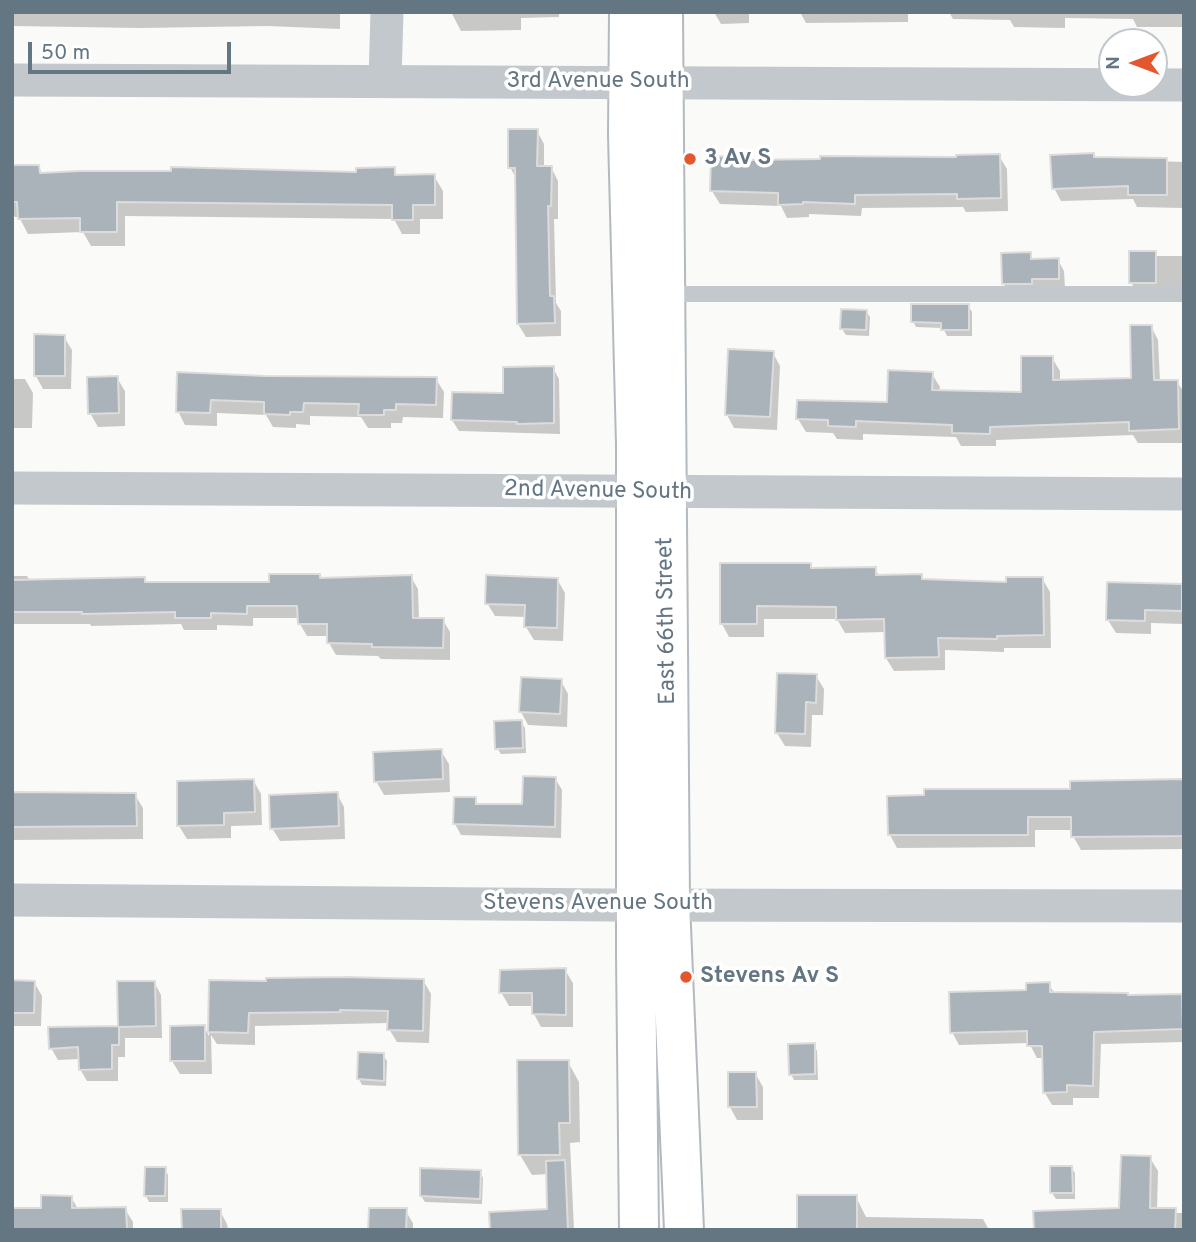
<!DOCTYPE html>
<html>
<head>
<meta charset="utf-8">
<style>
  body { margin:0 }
  #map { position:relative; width:1196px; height:1242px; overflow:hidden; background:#fafaf8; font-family:Overpass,sans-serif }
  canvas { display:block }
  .frame { position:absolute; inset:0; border:14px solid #657683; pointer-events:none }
  .north { position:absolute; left:1098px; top:28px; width:70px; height:70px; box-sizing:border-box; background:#fff; border:2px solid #c1c8cd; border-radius:50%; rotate:270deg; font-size:19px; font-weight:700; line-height:28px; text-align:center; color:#657683 }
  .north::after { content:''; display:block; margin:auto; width:24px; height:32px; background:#e4572e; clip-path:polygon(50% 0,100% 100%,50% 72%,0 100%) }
  .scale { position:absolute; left:28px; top:42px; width:203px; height:32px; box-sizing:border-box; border:4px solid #657683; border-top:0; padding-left:9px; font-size:21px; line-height:24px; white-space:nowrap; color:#657683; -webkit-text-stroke:5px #fff; paint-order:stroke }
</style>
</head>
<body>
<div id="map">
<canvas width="1196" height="1242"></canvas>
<div class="frame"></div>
<div class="north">N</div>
<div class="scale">50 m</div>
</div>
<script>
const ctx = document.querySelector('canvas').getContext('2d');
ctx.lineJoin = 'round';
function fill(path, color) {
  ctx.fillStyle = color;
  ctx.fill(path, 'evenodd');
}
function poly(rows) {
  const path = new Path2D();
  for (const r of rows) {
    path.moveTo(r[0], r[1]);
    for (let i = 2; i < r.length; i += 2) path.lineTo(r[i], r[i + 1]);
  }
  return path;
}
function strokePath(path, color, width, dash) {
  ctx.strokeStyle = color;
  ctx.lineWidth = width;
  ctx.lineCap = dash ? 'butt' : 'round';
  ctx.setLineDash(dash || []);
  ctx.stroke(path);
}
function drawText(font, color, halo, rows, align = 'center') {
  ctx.font = font + ' Overpass,sans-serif';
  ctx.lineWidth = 7;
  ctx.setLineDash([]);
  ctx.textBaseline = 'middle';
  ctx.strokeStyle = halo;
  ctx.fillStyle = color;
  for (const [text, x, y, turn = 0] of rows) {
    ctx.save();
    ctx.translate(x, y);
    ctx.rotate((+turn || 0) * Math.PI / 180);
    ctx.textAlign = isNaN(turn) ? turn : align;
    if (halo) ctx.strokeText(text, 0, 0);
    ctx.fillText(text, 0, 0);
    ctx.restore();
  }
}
const shadow = poly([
  [12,12,340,12,340,29,268,26,140,28,12,26],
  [451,12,559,12,559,17,521,18,521,30,461,31],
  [714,12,749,12,749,23,721,24],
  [800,12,908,12,908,22,806,23],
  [949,12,1184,12,1184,27,1137,27,1133,19,1065,18,1065,28,1014,27,1010,20,953,19],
  [537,131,544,144,544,167,551,167,558,181,558,219,554,219,556,303,561,311,561,336,526,337,518,324,517,180,510,167],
  [999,156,1007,169,1008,211,966,212,963,207,862,208,861,216,809,214,809,217,787,218,781,206,720,204,712,191,747,162,958,159],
  [1094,159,1184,162,1184,208,1137,207,1133,199,1061,201,1054,188],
  [12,167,38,167,43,175,358,173,394,169,398,177,434,176,443,191,443,219,420,219,420,234,402,234,394,219,125,216,125,246,91,246,83,232,28,234,19,217,15,217,12,212],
  [1155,253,1157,256,1184,256,1184,295,1138,295,1131,282],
  [1030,254,1034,261,1058,260,1064,271,1065,289,1010,294,1003,283],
  [968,306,972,312,972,336,947,336,943,328,916,327,913,321],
  [866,311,870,317,869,336,846,335,842,329],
  [1151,326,1158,340,1160,382,1177,382,1184,392,1184,443,1138,443,1133,435,996,440,996,446,961,446,956,437,863,434,863,440,837,439,833,433,806,432,798,419,889,403,932,374,940,387,939,392,1023,394,1052,358,1060,371,1060,382,1133,380],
  [64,337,72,350,71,389,43,389,36,376],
  [773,353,780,366,777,430,734,428,727,415],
  [553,368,559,379,560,434,459,431,452,420,505,394],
  [117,378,125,391,125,426,98,427,90,413],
  [265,378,436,379,444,392,443,418,403,417,402,423,391,423,391,428,368,428,361,417,310,416,310,425,296,424,296,428,273,427,266,415,217,413,217,426,185,425,178,411],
  [12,379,25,379,33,393,32,428,12,428],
  [810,565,813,570,875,569,880,577,921,576,924,581,1008,583,1042,578,1050,592,1051,648,1004,648,1004,652,945,650,945,670,894,671,886,658,886,632,845,633,837,619,764,619,764,637,729,637,722,624],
  [12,576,27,576,31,582,144,579,147,584,271,584,319,576,322,579,411,577,418,589,419,620,443,620,450,632,450,660,381,659,378,656,336,655,329,643,329,636,307,636,300,624,299,618,253,618,253,626,217,625,217,630,184,630,181,624,91,626,90,624,12,624],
  [557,579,565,593,563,641,534,640,526,627,526,617,495,616,487,603],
  [1181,586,1184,590,1184,624,1151,623,1151,634,1116,633,1108,620],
  [816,676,824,689,823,715,812,715,811,747,785,746,777,733],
  [561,681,568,694,567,727,528,725,521,712],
  [521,722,525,728,526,753,501,754,497,748],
  [441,751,449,764,450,792,384,795,376,781],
  [555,778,562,790,561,838,461,835,455,824,475,799,479,805,524,805],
  [253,780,261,794,262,825,231,826,231,838,187,839,179,826],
  [1184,781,1184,849,1081,850,1073,836,1073,830,1035,830,1035,847,897,848,890,835,926,797,1072,791],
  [12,794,135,795,143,808,143,839,12,840],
  [337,794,344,807,345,839,280,841,272,828],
  [565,970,573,983,573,1027,541,1027,534,1014,534,1006,509,1006,501,992],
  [423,980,431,994,429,1043,397,1042,389,1029,389,1023,255,1026,255,1045,217,1044,211,1035,212,1074,180,1074,172,1061,204,1027,209,1036,211,982],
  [12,982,34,982,42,996,41,1026,12,1026],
  [154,982,161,995,162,1038,125,1038,125,1057,118,1057,118,1081,87,1081,80,1069,80,1059,58,1060,51,1048,49,1029,120,1028,119,983],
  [1049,984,1054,993,1128,997,1184,996,1184,1042,1101,1044,1099,1098,1073,1098,1073,1105,1052,1105,1045,1093,1044,1058,1037,1058,1029,1043,959,1045,952,1032,1027,992],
  [814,1045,817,1051,818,1080,794,1080,791,1074],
  [383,1055,387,1061,386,1086,362,1085,359,1079],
  [568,1062,579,1082,580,1142,570,1143,574,1230,526,1230,549,1211,548,1174,532,1175,520,1155],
  [755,1073,763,1087,763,1120,737,1120,730,1107],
  [1150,1158,1158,1171,1157,1210,1175,1210,1177,1213,1184,1213,1184,1230,1065,1230,1121,1210],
  [1071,1167,1075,1173,1075,1199,1056,1199,1052,1193],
  [165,1169,168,1175,168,1202,149,1202,146,1196],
  [480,1171,483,1178,482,1204,425,1202,421,1196],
  [71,1197,78,1209,125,1209,133,1222,133,1230,12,1230,42,1210],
  [856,1197,866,1217,983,1219,989,1230,799,1230],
  [405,1210,413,1223,413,1230,370,1230],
  [220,1211,227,1224,228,1230,183,1230]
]);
const building = poly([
  [508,129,538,129,537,166,552,166,551,206,548,206,550,296,554,296,555,323,517,324,515,168,508,168,508,129],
  [1094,153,1094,157,1167,158,1167,195,1128,195,1128,186,1052,189,1050,155,1094,153],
  [1000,154,1001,198,957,199,957,194,855,195,855,204,803,202,803,204,778,205,778,193,710,191,711,156,746,157,746,160,820,159,820,156,956,157,956,155,1000,154],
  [12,165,39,165,40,173,80,171,171,171,171,167,356,172,356,168,395,167,395,175,435,174,435,205,413,205,413,220,392,220,392,205,117,202,117,232,80,232,80,218,18,219,17,202,12,202,12,165],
  [1129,251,1156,251,1156,283,1129,283,1129,251],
  [1031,252,1031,259,1059,258,1059,279,1032,279,1032,284,1002,284,1001,253,1031,252],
  [911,304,969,304,969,330,941,330,941,323,911,322,911,304],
  [841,309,867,310,866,330,840,329,841,309],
  [1130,325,1152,325,1154,380,1178,380,1179,429,1129,431,1129,422,990,427,990,434,952,433,952,425,856,421,856,427,828,426,828,420,796,419,797,400,887,402,888,370,933,372,932,390,1021,392,1021,356,1053,356,1053,380,1131,378,1130,325],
  [34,334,65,335,65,376,34,376,34,334],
  [728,349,774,351,770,417,725,415,728,349],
  [554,366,554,423,517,424,517,422,451,420,452,392,503,393,503,367,554,366],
  [177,372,265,376,437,377,436,405,396,404,396,410,384,410,384,415,358,415,359,404,304,403,303,412,290,412,290,415,264,414,264,402,211,400,210,413,176,412,177,372],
  [118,376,119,413,88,414,87,377,118,376],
  [720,563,811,563,811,568,876,567,876,575,922,574,922,579,1006,582,1006,577,1043,577,1044,635,997,636,997,639,938,638,939,657,885,658,884,619,836,620,836,607,757,606,757,624,720,624,720,563],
  [269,574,320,574,320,578,412,575,413,618,444,618,443,648,372,647,372,644,327,643,327,624,298,624,297,606,247,606,247,614,211,613,211,618,175,618,175,612,82,614,82,612,12,612,12,580,145,577,145,582,269,582,269,574],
  [486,575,558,578,557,628,524,627,525,605,485,604,486,575],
  [1107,582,1182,584,1182,611,1145,610,1145,621,1106,620,1107,582],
  [777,673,817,674,816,703,806,702,805,734,775,733,777,673],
  [521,677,562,679,560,714,519,712,521,677],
  [522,720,523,748,495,749,494,721,522,720],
  [442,749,443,779,374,782,373,752,442,749],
  [523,776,556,777,555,827,453,824,454,797,476,797,476,804,522,804,523,776],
  [254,779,255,812,224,813,224,825,177,826,177,781,254,779],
  [1184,779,1184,836,1071,837,1071,817,1028,817,1028,835,888,835,887,796,924,795,924,789,1070,789,1070,781,1184,779],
  [12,792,136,793,137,826,12,827,12,792],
  [338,792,339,826,270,829,269,795,338,792],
  [566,968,566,1015,532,1014,532,993,499,993,500,970,566,968],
  [344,977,424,979,423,1031,387,1030,388,1011,340,1010,340,1012,249,1013,248,1033,208,1032,209,980,266,981,266,978,344,977],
  [12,980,35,981,34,1013,12,1013,12,980],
  [117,981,155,981,156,1026,119,1027,119,1045,112,1045,112,1069,79,1070,78,1047,49,1049,48,1027,118,1026,117,981],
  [1050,982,1050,992,1128,993,1128,995,1182,994,1183,1029,1094,1032,1093,1086,1067,1085,1067,1092,1043,1093,1042,1046,1027,1046,1027,1031,950,1033,949,992,1026,990,1026,983,1050,982],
  [205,1025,205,1061,170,1061,170,1026,205,1025],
  [815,1043,815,1074,789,1075,788,1044,815,1043],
  [358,1052,384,1053,384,1081,357,1079,358,1052],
  [517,1060,569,1060,570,1123,559,1123,560,1155,518,1155,517,1060],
  [728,1072,756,1072,757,1107,728,1107,728,1072],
  [1121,1155,1151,1156,1150,1208,1176,1208,1175,1230,1034,1230,1033,1211,1119,1208,1121,1155],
  [565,1160,568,1230,490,1230,489,1212,547,1209,546,1161,565,1160],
  [1050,1166,1072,1166,1073,1193,1050,1193,1050,1166],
  [145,1167,166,1167,165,1196,144,1196,145,1167],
  [420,1168,481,1170,480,1199,420,1196,420,1168],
  [41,1195,72,1196,72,1208,126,1207,127,1230,12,1230,12,1208,41,1208,41,1195],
  [797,1195,857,1195,857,1230,797,1230,797,1195],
  [369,1208,407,1208,406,1230,368,1230,369,1208],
  [181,1209,221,1209,221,1230,182,1230,181,1209]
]);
const lane = poly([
  [664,294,1184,294]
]);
const street = poly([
  [12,80,1184,85],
  [385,81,387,12],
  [12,488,1184,494],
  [12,900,611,905,1184,906]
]);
const secondary = poly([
  [629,12,628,135,636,444,636,955,639,1230],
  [663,12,670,904,684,1230]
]);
const markers = [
  [690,159,7,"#e4572e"],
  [686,977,7,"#e4572e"]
];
const streetNames = [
  ["3rd Avenue South",598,82],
  ["2nd Avenue South",598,492,1],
  ["East 66th Street",668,621,-91],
  ["Stevens Avenue South",598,904]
];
const poiNames = [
  ["3 Av S",704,159],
  ["Stevens Av S",700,977]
];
fill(shadow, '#0003');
fill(building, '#aab3b9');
strokePath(building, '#dcdcda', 2);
strokePath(secondary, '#b3babf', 42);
strokePath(lane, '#c3c8cc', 16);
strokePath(street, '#c3c8cc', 33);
strokePath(secondary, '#fff', 38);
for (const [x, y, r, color] of markers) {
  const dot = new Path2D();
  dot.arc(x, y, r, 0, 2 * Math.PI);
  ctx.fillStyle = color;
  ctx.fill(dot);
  strokePath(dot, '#fff', 2.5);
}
drawText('23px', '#657683', '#fff', streetNames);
drawText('bold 23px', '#657683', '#fff', poiNames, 'left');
</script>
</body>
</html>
